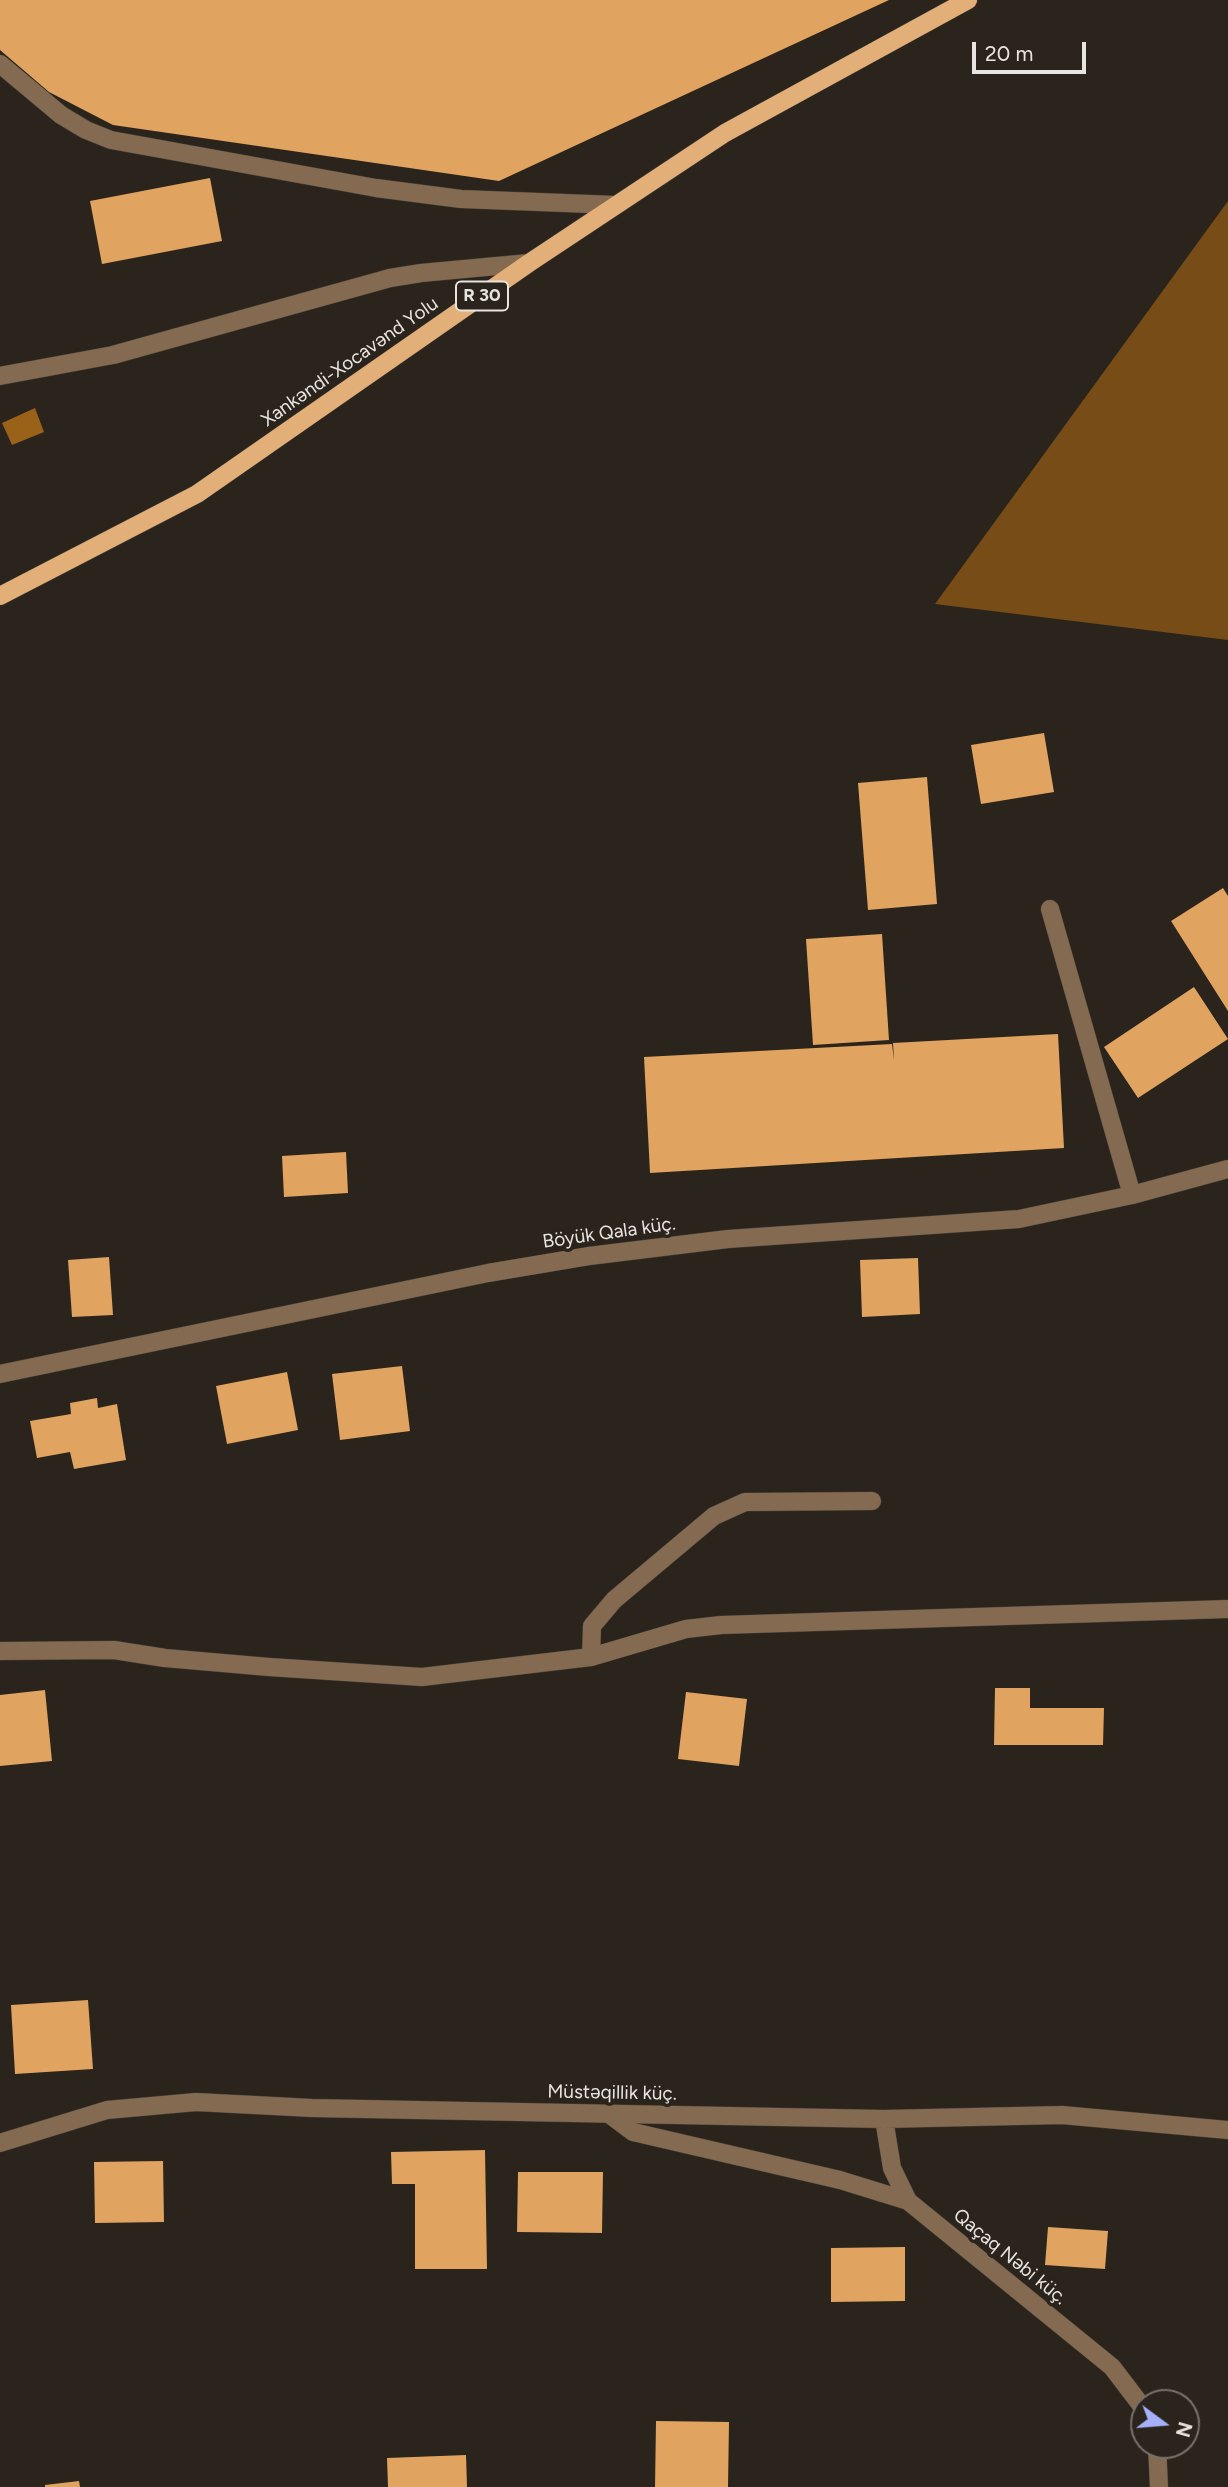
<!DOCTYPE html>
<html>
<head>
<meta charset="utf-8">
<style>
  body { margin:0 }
  #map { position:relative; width:1228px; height:2487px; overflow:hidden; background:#2a241d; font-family:Figtree,sans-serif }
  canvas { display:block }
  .north { position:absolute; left:1130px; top:2389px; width:70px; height:70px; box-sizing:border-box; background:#2a241d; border:2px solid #76716b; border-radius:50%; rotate:106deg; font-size:19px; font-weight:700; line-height:28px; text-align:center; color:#e8e4e0 }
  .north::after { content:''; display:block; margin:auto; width:24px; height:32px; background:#a6b1fc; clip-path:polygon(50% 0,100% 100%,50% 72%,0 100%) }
  .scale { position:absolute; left:972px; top:42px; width:114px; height:32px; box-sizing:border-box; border:4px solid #e8e4e0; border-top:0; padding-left:9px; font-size:21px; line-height:24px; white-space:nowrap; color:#e8e4e0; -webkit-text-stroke:5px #2a241d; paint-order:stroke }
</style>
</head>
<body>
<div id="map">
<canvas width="1228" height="2487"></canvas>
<div class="north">N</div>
<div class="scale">20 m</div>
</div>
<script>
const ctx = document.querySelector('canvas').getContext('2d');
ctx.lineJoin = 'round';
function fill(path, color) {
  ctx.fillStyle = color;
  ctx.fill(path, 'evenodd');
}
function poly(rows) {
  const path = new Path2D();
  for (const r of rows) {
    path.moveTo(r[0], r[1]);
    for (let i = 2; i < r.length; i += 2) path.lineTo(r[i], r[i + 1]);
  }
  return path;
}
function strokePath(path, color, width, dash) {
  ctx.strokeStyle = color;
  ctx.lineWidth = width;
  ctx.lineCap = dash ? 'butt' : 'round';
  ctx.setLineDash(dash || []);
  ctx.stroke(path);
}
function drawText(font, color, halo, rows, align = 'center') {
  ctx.font = font + ' Figtree,sans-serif';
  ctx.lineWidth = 7;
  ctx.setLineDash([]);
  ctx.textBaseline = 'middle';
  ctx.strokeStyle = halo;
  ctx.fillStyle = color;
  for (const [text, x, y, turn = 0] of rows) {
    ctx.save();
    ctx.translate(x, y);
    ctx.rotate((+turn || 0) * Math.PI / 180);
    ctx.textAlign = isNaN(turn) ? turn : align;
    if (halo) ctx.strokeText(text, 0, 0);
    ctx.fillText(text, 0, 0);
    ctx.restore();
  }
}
const forest = poly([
  [1228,201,1228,640,935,604]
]);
const water = poly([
  [35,408,44,432,12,445,2,423]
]);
const building = poly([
  [0,0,889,0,499,181,113,125,49,92,0,50],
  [210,178,222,241,102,264,90,201],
  [1044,733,1054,792,981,804,971,745],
  [927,777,937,904,868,910,858,783],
  [1223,888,1228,896,1228,1011,1171,921],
  [882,934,889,1040,813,1045,806,939],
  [1194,987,1228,1039,1138,1098,1104,1047],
  [1058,1034,1064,1148,650,1173,644,1057,892,1044,894,1060,893,1043],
  [346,1152,348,1193,284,1197,282,1156],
  [109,1257,113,1315,72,1317,68,1260],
  [918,1258,920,1314,862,1317,860,1260],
  [402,1366,410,1431,340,1440,332,1374],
  [287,1372,298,1430,227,1444,216,1386],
  [97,1398,98,1408,117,1404,126,1460,74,1469,70,1452,37,1458,30,1421,71,1414,70,1403],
  [995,1688,1030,1688,1030,1708,1104,1708,1103,1745,994,1745],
  [45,1690,52,1761,0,1766,0,1695],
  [686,1692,747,1699,739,1766,678,1759],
  [88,2000,93,2069,15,2074,11,2005],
  [485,2150,487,2269,415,2269,415,2184,392,2184,391,2152],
  [163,2161,164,2222,95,2223,94,2162],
  [518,2172,603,2172,602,2233,517,2232],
  [1048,2227,1108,2231,1105,2269,1045,2265],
  [905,2247,905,2301,831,2302,831,2248],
  [656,2421,729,2422,728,2487,655,2487],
  [466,2455,467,2487,388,2487,387,2458],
  [79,2481,80,2487,45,2487,45,2485]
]);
const minor = poly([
  [0,64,61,115,86,130,111,140,376,188,461,199,616,205],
  [0,376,113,355,390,278,421,273,529,263],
  [1050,909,1132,1195],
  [0,1374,488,1273,589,1256,728,1239,1019,1219,1132,1195,1228,1169],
  [0,1651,114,1650,165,1658,269,1667,422,1677,591,1657,686,1629,721,1625,1228,1609],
  [591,1657,592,1626,614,1600,714,1516,745,1502,872,1501],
  [609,2114,633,2132,840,2180,908,2201],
  [884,2119,892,2168,908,2201,1112,2367,1144,2409],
  [0,2143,107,2110,196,2102,312,2108,884,2119,1062,2115,1228,2130],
  [1157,2445,1159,2487]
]);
const major = poly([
  [0,596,197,494,529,263,725,133,968,0]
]);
const shields = [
  [482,296,52]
];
const shieldNames = [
  ["R 30",482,296]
];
const streetNames = [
  ["Xankəndi-Xocavənd Yolu",350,362,-35],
  ["Böyük Qala küç.",609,1233,-8],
  ["Müstəqillik küç.",612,2093,1],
  ["Qaçaq Nəbi küç.",1010,2257,39]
];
fill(forest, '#774c16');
fill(water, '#9a6218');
fill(building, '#e0a360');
strokePath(minor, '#453f38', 19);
strokePath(major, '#453f38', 19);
strokePath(minor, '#836a50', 18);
strokePath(major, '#e3af78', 18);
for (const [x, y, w] of shields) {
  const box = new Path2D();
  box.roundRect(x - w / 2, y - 14.5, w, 29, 5);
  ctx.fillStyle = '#2a241d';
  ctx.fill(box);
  strokePath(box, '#e8e4e0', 2);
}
drawText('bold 18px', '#e8e4e0', null, shieldNames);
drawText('19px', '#e8e4e0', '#2a241d', streetNames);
</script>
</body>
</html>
